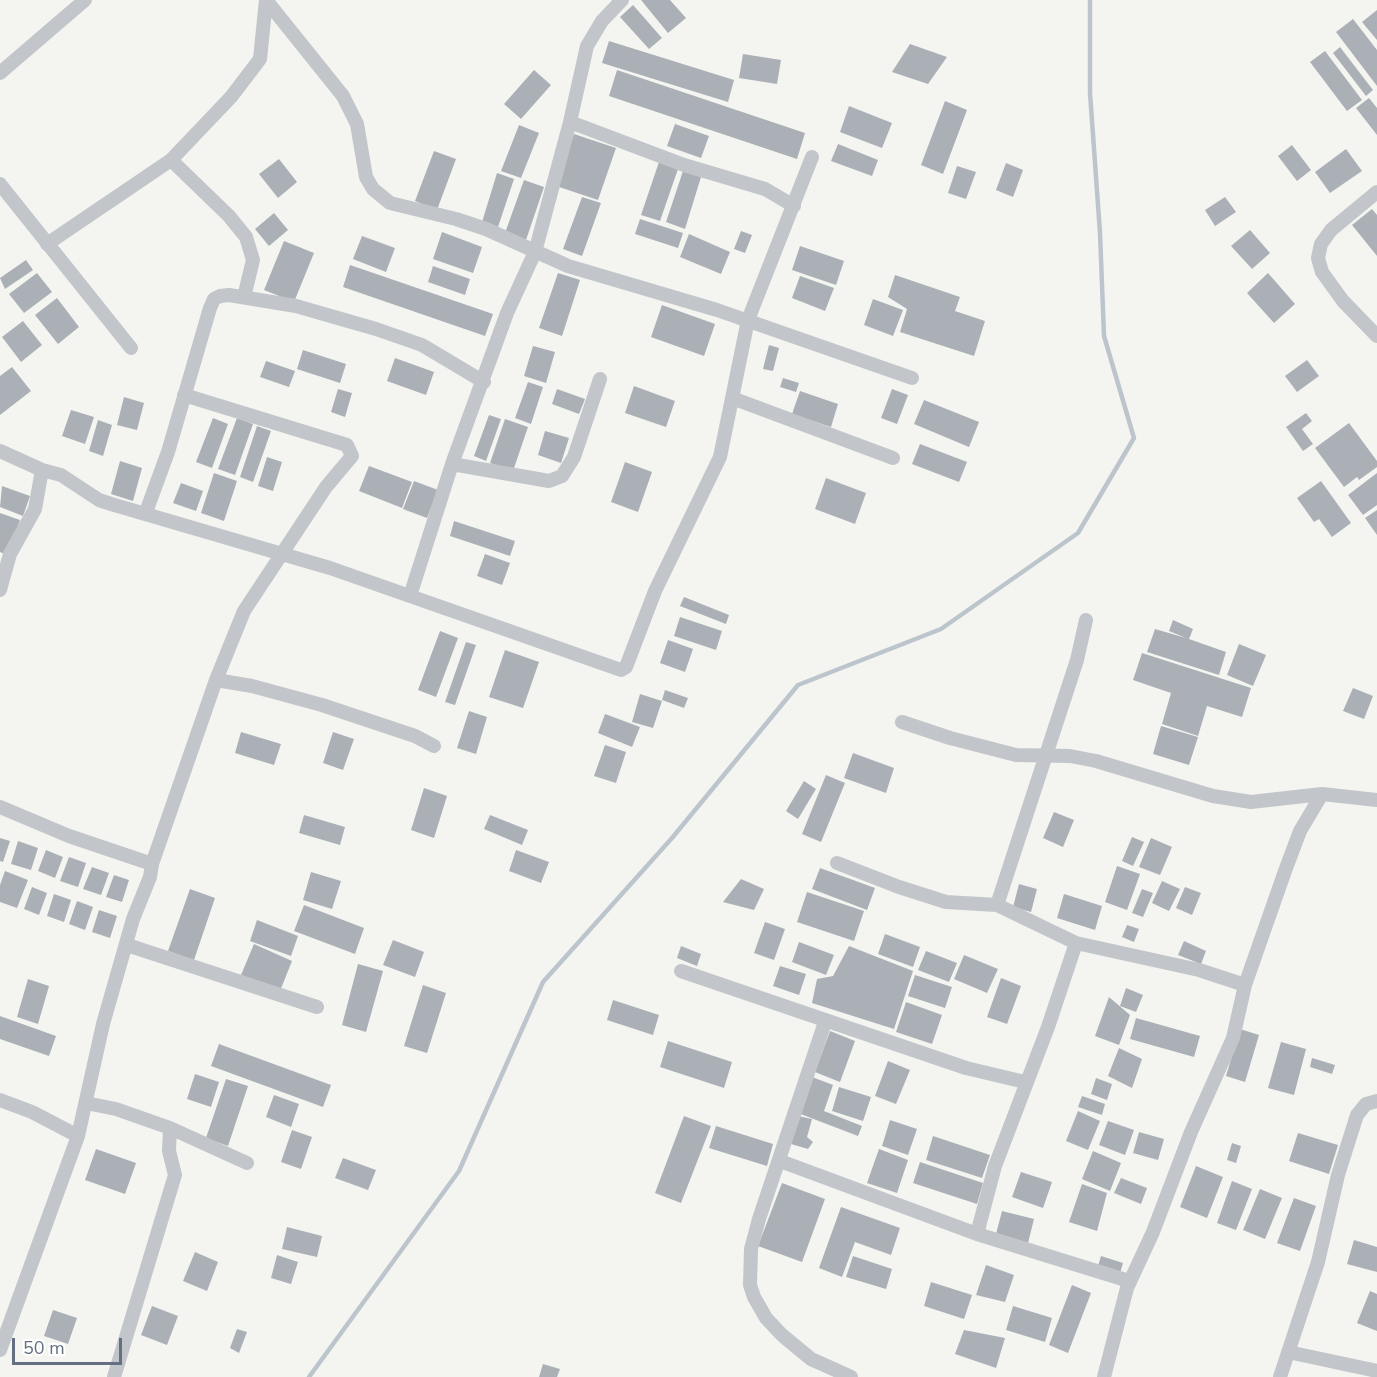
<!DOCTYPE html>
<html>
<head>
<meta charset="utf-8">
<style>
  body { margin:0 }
  #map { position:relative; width:1377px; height:1377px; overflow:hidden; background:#f4f5f1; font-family:"Nunito Sans",sans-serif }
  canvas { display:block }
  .scale { position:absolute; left:12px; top:1338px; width:110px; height:27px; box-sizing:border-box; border:3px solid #647081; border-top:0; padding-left:8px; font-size:18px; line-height:21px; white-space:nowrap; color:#647081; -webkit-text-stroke:4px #fff; paint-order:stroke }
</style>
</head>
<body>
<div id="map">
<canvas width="1377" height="1377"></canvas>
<div class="scale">50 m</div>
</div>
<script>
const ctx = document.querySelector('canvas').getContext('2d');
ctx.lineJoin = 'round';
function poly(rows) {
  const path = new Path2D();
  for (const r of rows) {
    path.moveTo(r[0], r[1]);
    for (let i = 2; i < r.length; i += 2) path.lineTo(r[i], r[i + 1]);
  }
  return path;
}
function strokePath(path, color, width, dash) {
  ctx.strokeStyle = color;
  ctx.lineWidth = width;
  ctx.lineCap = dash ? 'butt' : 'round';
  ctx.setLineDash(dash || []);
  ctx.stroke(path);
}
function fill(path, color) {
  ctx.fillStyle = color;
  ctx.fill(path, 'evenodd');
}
const stream = poly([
  [309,1377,459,1171,543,982,672,838,798,685,941,629,1078,533,1134,438,1104,336,1100,233,1090,93,1090,0]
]);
const building = poly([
  [641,0,670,0,686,18,668,33],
  [633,5,662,38,649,49,620,17],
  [1377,10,1377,40,1362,22],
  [1353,19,1377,50,1377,86,1336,32],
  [609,41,734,80,728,102,602,63],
  [910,44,947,57,928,84,892,72],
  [1340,47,1373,90,1366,96,1333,53],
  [1325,51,1362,100,1347,111,1310,62],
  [743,54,781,60,777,84,739,78],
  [534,70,551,85,521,119,504,104],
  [617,70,805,133,797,159,609,96],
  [1369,98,1377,108,1377,135,1356,108],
  [945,101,967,110,943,174,921,165],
  [849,106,892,123,882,148,840,132],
  [675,124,709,136,701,158,667,146],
  [519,125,539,133,521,178,501,171],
  [574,134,616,148,598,200,556,186],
  [838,144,878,160,872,176,831,161],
  [1292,145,1311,170,1297,181,1278,156],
  [1346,149,1362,171,1330,193,1315,172],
  [434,151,456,159,437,210,415,201],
  [279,159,297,182,278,198,259,174],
  [659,162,678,169,660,221,641,215],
  [1006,163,1023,170,1013,197,996,190],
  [957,166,976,172,966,199,948,193],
  [683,171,701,177,685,229,666,222],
  [497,173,514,179,498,227,482,222],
  [524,180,544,187,526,240,505,233],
  [582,197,601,203,582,256,563,249],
  [1225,197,1236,212,1215,226,1205,210],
  [1372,209,1377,215,1377,256,1352,225],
  [274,213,288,230,269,246,255,229],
  [640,219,683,233,678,248,635,234],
  [1250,230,1270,253,1252,269,1231,246],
  [741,231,752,235,745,253,734,249],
  [442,232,482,247,473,273,433,259],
  [689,234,730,252,721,274,680,257],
  [362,236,395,248,386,272,353,259],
  [284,241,314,253,294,302,264,290],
  [800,246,844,261,836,285,792,270],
  [26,260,33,270,5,289,0,278],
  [350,265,493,314,485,336,343,287],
  [433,266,470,279,465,295,428,282],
  [37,273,52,292,24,313,9,294],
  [558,273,580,280,562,336,539,328],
  [1268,273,1295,304,1274,323,1247,293],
  [895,275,960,297,955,311,985,321,974,356,900,332,907,309,888,297],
  [800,276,834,288,825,311,792,298],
  [57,298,79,327,58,344,35,315],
  [873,299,903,310,893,336,864,325],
  [662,305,715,324,704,356,651,337],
  [23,321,42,345,21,362,2,337],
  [769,345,779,348,773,371,763,369],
  [533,346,555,352,546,383,524,376],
  [303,350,346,364,340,383,297,369],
  [395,358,434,372,426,395,387,381],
  [1307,360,1319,376,1297,392,1285,376],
  [266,361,295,371,289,387,260,377],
  [12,367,31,391,0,415,0,376],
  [783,378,799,383,796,392,780,387],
  [528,382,543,387,531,424,515,418],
  [634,386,675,401,666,427,625,413],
  [338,389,352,393,345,417,331,412],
  [557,389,585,399,579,414,552,404],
  [892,389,908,395,897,424,881,418],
  [800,391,838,404,831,427,792,414],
  [124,397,144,403,137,430,117,425],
  [924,400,979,422,969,447,914,424],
  [71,410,94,417,85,444,62,436],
  [1306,413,1312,421,1302,429,1313,444,1303,451,1286,427],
  [489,415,501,419,486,461,474,456],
  [213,418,228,424,212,468,196,462],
  [237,418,253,424,235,475,218,469],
  [505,419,528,427,513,471,490,463],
  [98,420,112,425,103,456,89,451],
  [1349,423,1377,461,1377,467,1359,480,1357,477,1344,487,1315,448],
  [257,426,271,431,253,482,240,477],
  [545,431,569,438,561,463,538,455],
  [920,444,967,462,959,482,912,464],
  [267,457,282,462,273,491,258,486],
  [120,461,142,468,133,501,111,494],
  [625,462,652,472,638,512,611,502],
  [369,466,412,482,402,508,359,491],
  [214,473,237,481,224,521,201,513],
  [1377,473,1377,505,1363,515,1348,495],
  [826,478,866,493,855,524,815,509],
  [414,481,438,490,427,518,403,509],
  [1321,481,1351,523,1332,537,1319,519,1314,522,1297,498],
  [181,483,203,491,196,511,173,503],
  [2,486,30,496,23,516,0,507],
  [1377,510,1377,535,1365,518],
  [0,513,20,520,7,555,0,552],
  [454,521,515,541,510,556,450,536],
  [485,554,510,563,502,585,477,576],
  [684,597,729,615,726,624,680,606],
  [680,617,722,631,716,650,674,636],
  [1173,620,1193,629,1189,639,1226,652,1219,675,1147,652,1155,629,1186,638,1169,631],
  [440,631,458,638,436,697,418,690],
  [668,640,693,649,685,672,660,663],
  [466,642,476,645,455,705,445,702],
  [1239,644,1266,655,1253,686,1227,675],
  [505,650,539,662,523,708,489,697],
  [1142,653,1251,688,1242,717,1207,706,1198,736,1162,724,1171,693,1133,680],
  [1353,688,1373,696,1364,719,1343,711],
  [665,690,688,698,684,708,662,700],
  [640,694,662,701,653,728,632,722],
  [469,711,487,717,476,754,457,748],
  [605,714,640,727,632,747,598,733],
  [1161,726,1198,737,1189,765,1153,754],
  [241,732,281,744,274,765,235,753],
  [333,732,354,739,343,770,323,763],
  [605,745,626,752,616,783,594,776],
  [853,753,894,768,886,793,844,778],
  [826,775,845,783,821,842,802,834],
  [804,781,816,789,798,819,786,811],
  [424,788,447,796,434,838,411,830],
  [1054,812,1074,820,1063,847,1043,838],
  [304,815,345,827,340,845,299,833],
  [490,815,528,830,522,845,484,829],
  [1132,837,1144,842,1133,866,1122,861],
  [0,838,10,841,3,862,0,861],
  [1151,838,1172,847,1160,875,1139,867],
  [18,841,38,848,31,870,11,864],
  [46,850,63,857,55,878,38,871],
  [516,850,549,862,541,883,509,871],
  [69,857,86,863,78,887,60,881],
  [1117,866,1140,874,1127,910,1105,902],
  [92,867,109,873,101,895,83,889],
  [820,868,875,888,867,910,812,889],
  [5,871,28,880,17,908,0,902,0,885],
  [311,872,341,881,332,909,303,900],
  [114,875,129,880,122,902,106,897],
  [741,879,764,889,754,910,723,902],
  [1162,881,1180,889,1169,911,1152,903],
  [1019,884,1037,889,1031,912,1013,907],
  [32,887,47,893,39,915,24,909],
  [1185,887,1201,893,1192,915,1176,908],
  [190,889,215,898,194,960,168,951],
  [1142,889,1153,893,1143,917,1132,913],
  [807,892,864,911,854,941,797,922],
  [54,894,71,900,64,922,47,916],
  [1064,894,1102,906,1095,930,1057,918],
  [77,901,93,907,85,930,69,924],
  [304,905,364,928,355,954,294,931],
  [99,910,117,916,110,938,92,932],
  [257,920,298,936,291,956,250,941],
  [765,922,785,929,774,960,754,953],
  [1127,925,1139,929,1134,942,1122,937],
  [885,934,920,947,913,967,878,954],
  [393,940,424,952,415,977,383,965],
  [1184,941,1206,951,1201,964,1178,955],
  [799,942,834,955,826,975,792,962],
  [254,944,292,961,280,991,241,975],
  [681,946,701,954,697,966,677,958],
  [849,946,913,971,894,1029,812,1003,817,979,833,976],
  [926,951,957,963,949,982,918,970],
  [964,955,998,969,987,993,954,979],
  [358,964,383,971,366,1032,342,1025],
  [780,966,806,974,799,995,773,986],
  [915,975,952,987,945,1008,908,996],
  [1001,978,1021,986,1007,1024,987,1017],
  [28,979,49,986,38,1024,17,1017],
  [423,985,446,993,427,1053,404,1046],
  [1126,988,1143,995,1136,1012,1120,1006],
  [1109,997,1130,1015,1119,1045,1095,1036],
  [613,1000,659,1015,653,1035,607,1020],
  [906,1002,942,1015,932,1044,896,1032],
  [0,1016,56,1036,49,1056,0,1039],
  [1136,1018,1200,1036,1194,1057,1130,1039],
  [1240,1029,1259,1035,1245,1082,1226,1076],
  [830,1031,855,1041,840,1082,815,1072],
  [668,1041,732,1062,724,1088,660,1067],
  [1281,1042,1306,1049,1294,1095,1268,1088],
  [219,1044,331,1085,323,1107,211,1066],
  [1119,1048,1142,1059,1132,1088,1108,1076],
  [1312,1058,1335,1065,1332,1074,1310,1067],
  [888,1061,910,1070,896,1104,875,1096],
  [195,1074,219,1082,211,1107,187,1099],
  [812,1077,833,1085,824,1111,862,1126,858,1136,798,1113],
  [1096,1078,1112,1084,1107,1100,1091,1094],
  [226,1079,248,1086,228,1146,206,1138],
  [839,1087,871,1097,863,1121,832,1111],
  [274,1095,299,1104,291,1127,266,1117],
  [1082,1096,1105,1104,1102,1115,1078,1107],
  [1078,1111,1100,1121,1088,1150,1066,1141],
  [684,1116,711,1126,681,1203,655,1193],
  [798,1116,812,1119,807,1137,813,1142,808,1149,791,1144],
  [890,1120,917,1129,908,1155,882,1146],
  [1108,1121,1134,1130,1125,1155,1099,1145],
  [716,1126,773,1144,767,1166,709,1148],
  [292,1130,312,1137,301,1169,281,1162],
  [1139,1132,1164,1139,1158,1160,1133,1153],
  [1298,1133,1338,1145,1329,1174,1289,1161],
  [933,1136,990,1155,982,1178,926,1160],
  [1232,1143,1241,1146,1236,1163,1227,1160],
  [96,1149,136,1163,125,1194,85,1180],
  [879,1149,908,1160,897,1193,867,1183],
  [1093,1151,1121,1163,1110,1191,1082,1179],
  [343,1158,376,1170,368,1190,335,1178],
  [920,1162,983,1183,977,1204,913,1183],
  [1196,1166,1223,1177,1207,1218,1180,1207],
  [1021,1172,1052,1182,1043,1208,1012,1197],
  [1121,1178,1147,1188,1141,1204,1114,1193],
  [1232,1181,1252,1189,1236,1230,1217,1223],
  [782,1183,825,1199,802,1262,758,1246],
  [1082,1184,1107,1193,1097,1231,1069,1222],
  [1260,1189,1282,1198,1265,1239,1243,1230],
  [1294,1198,1316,1206,1300,1251,1277,1243],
  [841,1207,900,1228,891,1255,855,1242,842,1277,819,1268],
  [1002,1211,1034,1219,1028,1243,996,1234],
  [287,1227,322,1236,317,1257,282,1249],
  [1354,1240,1377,1247,1377,1272,1347,1264],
  [195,1252,218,1262,207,1291,183,1281],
  [277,1255,298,1262,291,1284,271,1278],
  [853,1256,892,1269,886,1289,846,1277],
  [1101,1256,1123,1263,1120,1273,1098,1266],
  [986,1265,1014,1275,1005,1302,976,1295],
  [931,1282,972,1295,964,1319,924,1306],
  [1072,1285,1091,1293,1068,1353,1049,1345],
  [1370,1291,1377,1294,1377,1331,1357,1323],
  [152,1306,178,1316,167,1345,141,1335],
  [1013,1306,1052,1318,1045,1342,1006,1330],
  [53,1310,77,1318,68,1344,44,1336],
  [237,1329,247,1332,239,1353,230,1348],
  [964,1330,1005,1338,996,1368,955,1354],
  [543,1364,560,1369,557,1377,539,1377]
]);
const street = poly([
  [266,0,343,96,357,124,366,177,373,189,390,203,456,219,486,229,568,266,717,310,912,378],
  [0,73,85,0],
  [570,122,684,165,765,189,794,206],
  [171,160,229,216,246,237,253,260,244,297],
  [0,184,131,348],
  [1377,192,1331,230,1321,244,1318,258,1322,272,1343,301,1377,336],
  [47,244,171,160,231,97,260,59,266,0],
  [732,398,893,458],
  [0,451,42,470,61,475,99,500,111,504,330,568,621,670,626,667,655,591,720,457,748,320,812,157],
  [452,464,549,481,562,476,574,457,600,379],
  [146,512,168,452,210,308,214,299,220,296,229,295,296,306,376,329,422,345,484,382],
  [0,590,10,554,35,509,42,470],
  [410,596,452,464,507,313,535,252,570,122,587,46,602,21,622,0],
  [216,680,252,686,322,705,415,736,434,746],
  [902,722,950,738,1016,755,1070,756,1096,761,1213,796,1251,802,1322,794,1377,800],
  [0,807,69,836,152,864],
  [837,863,899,887,946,902,997,905,1076,943,1199,970,1245,985],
  [997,905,1077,660,1086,620],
  [127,945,317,1007],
  [681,971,966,1068,1025,1082],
  [825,1022,759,1219,751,1249,750,1285,754,1297,766,1318,782,1335,811,1359,851,1377],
  [0,1100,32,1112,78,1136],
  [86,1103,116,1109,170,1128,247,1163],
  [780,1161,977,1234,1129,1281],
  [977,1234,995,1166,1048,1027,1076,943],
  [0,1350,78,1136,103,1024,133,919,150,877,152,864,216,680,244,611,326,487,352,456,347,445,184,395],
  [1288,1352,1377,1371],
  [114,1377,175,1175,169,1151,170,1128],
  [1104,1377,1127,1288,1153,1232,1191,1132,1233,1038,1245,985,1285,871,1300,831,1322,794],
  [1280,1377,1318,1262,1338,1175,1357,1115,1366,1104,1377,1101]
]);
strokePath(stream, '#bdc5cc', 4.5);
fill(building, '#abb0b6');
strokePath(street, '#c2c5c9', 14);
</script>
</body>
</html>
